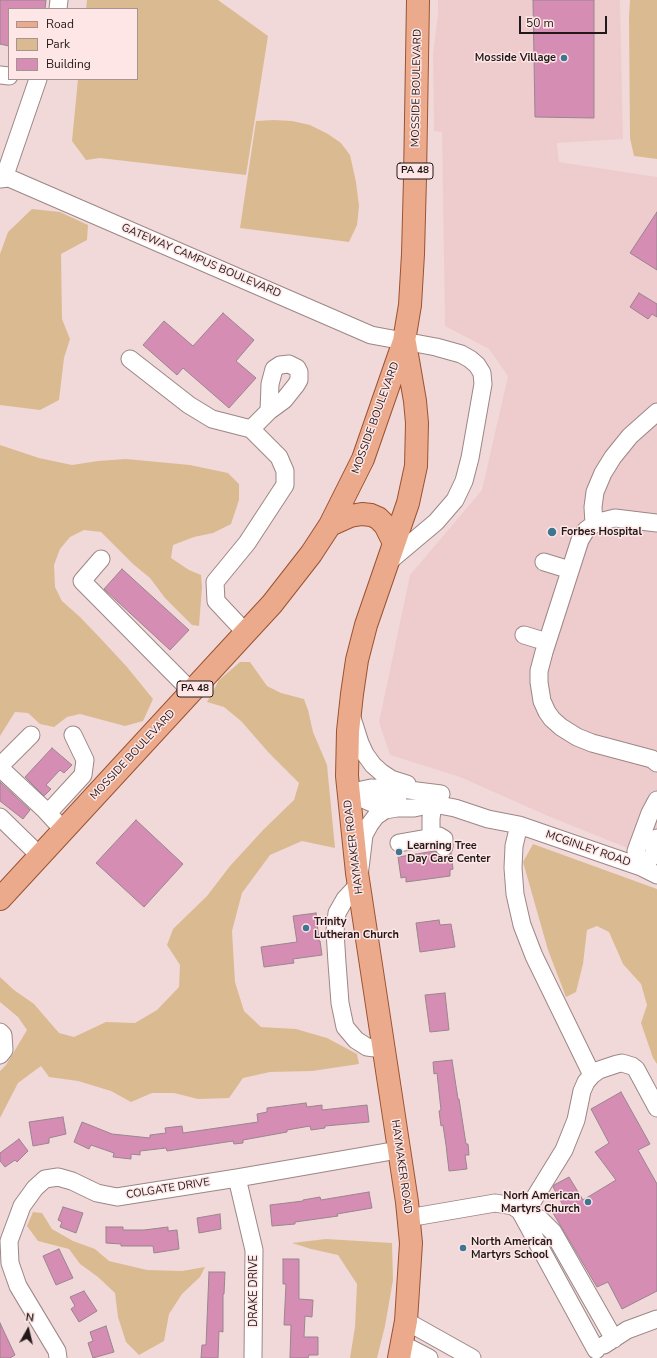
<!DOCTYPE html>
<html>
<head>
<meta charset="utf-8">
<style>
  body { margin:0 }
  #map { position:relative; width:657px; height:1358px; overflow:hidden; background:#f1d9d9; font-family:"Nunito Sans",sans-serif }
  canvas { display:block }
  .legend { position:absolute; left:8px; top:8px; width:130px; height:72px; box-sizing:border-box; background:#ffe6e6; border:1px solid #a69494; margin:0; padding:5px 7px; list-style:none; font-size:12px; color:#211919 }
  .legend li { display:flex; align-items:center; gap:8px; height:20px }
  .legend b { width:20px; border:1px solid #a69494 }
  .north { position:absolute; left:8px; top:1310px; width:40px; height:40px; -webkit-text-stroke:3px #ffe6e6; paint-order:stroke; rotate:8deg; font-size:11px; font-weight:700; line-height:16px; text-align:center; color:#211919 }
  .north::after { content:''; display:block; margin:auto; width:14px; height:18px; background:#211919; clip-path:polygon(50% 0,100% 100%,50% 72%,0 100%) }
  .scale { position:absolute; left:519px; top:16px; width:88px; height:18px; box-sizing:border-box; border:2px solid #211919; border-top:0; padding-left:5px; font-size:12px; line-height:14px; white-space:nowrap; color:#211919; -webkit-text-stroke:3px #ffe6e6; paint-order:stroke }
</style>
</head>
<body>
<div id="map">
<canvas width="657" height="1358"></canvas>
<ul class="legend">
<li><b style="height:5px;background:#ebaa8b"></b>Road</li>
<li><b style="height:11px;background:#dabb91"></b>Park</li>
<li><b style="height:11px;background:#d58db3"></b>Building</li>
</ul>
<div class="north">N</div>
<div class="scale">50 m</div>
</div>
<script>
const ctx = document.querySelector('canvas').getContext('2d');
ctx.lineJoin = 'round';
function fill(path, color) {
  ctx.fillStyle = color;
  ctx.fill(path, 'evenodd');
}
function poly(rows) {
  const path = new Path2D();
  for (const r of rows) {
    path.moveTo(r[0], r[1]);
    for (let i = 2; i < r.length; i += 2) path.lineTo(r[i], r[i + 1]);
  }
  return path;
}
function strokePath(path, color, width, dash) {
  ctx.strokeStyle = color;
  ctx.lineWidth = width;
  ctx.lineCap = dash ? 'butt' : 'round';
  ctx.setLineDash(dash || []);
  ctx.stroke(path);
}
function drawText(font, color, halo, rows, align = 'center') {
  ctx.font = font + ' "Nunito Sans",sans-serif';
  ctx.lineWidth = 3;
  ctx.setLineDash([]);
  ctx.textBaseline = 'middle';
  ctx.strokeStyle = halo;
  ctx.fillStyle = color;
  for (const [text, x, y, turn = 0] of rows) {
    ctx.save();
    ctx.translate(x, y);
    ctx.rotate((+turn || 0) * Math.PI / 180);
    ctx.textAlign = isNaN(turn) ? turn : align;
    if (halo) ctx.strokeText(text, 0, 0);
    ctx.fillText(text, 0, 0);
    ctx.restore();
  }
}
const built = poly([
  [438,0,620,0,623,139,557,143,559,162,657,177,657,860,548,816,460,777,390,755,379,722,410,575,482,490,508,376,489,349,445,326,442,132,434,131,433,55,438,14]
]);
const green = poly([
  [87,0,218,0,268,36,246,175,100,158,86,160,72,141,78,79,137,79,137,9,86,9],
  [630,0,657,0,657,159,634,156,630,138,629,17],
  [274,120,292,121,310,125,328,134,341,143,350,155,356,182,359,206,357,225,349,242,240,228,256,121],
  [32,209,60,212,88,225,87,240,61,254,62,319,70,339,64,358,59,400,40,410,0,405,0,254,8,232],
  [0,445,39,458,72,465,98,461,126,459,190,465,228,473,239,484,239,500,231,524,213,533,194,537,173,545,171,558,189,570,201,575,202,587,199,626,192,625,165,598,150,578,133,564,101,532,84,530,70,537,60,549,54,565,55,587,62,601,80,617,102,640,127,667,153,699,143,721,125,726,80,714,67,717,54,727,40,724,28,713,15,712,0,736],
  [240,662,250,662,267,686,281,693,304,699,308,710,313,732,327,765,335,848,302,841,270,855,242,893,232,931,235,982,244,1011,261,1027,296,1029,327,1038,357,1054,359,1064,312,1071,270,1072,243,1078,229,1098,198,1099,174,1093,152,1093,131,1102,111,1091,78,1081,49,1077,41,1066,18,1083,0,1118,0,1071,6,1065,27,1030,18,1017,0,1002,0,977,14,990,34,1004,59,1033,74,1037,106,1022,135,1023,157,1010,179,987,180,965,167,945,173,929,207,896,230,866,264,829,294,800,299,783,269,753,241,721,224,707,207,702,219,680],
  [533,844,657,889,657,1064,653,1058,641,1023,647,1005,641,984,623,964,609,932,597,926,587,930,583,964,576,992,566,997,548,950,523,862],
  [33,1212,42,1213,52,1229,73,1241,95,1249,109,1261,147,1270,182,1271,205,1267,200,1277,182,1294,169,1314,164,1341,139,1355,126,1342,118,1317,115,1293,98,1277,80,1264,69,1249,38,1241,27,1226],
  [326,1239,392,1243,393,1280,385,1326,377,1358,350,1358,355,1327,357,1284,338,1255,311,1249,292,1243]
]);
const building = poly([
  [0,0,46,0,45,9,9,9,9,46,0,44,0,0],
  [533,0,594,0,594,118,535,117,533,0],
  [657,212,657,270,630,253,657,212],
  [639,293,657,304,657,317,652,314,648,319,630,307,639,293],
  [223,313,254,340,236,361,256,378,229,408,183,368,177,375,143,345,164,321,193,346,223,313],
  [122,569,189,630,170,650,104,589,122,569],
  [52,748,72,765,64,773,60,770,46,785,51,789,44,796,25,777,52,748],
  [0,782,30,810,23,819,0,801,0,782],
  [136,820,183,864,144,907,96,863,136,820],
  [435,851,439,855,444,857,449,856,451,853,453,869,450,870,450,876,406,882,406,877,401,878,398,857,435,851],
  [316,913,319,941,320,941,322,955,293,959,294,963,264,967,261,947,297,942,293,916,316,913],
  [439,920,440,925,451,924,455,947,420,952,416,923,439,920],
  [445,993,449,1030,430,1032,425,995,445,993],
  [452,1060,458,1099,459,1099,466,1144,468,1144,469,1155,465,1155,467,1169,449,1171,446,1145,443,1125,441,1126,439,1111,441,1110,440,1101,437,1073,434,1074,433,1062,452,1060],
  [621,1092,650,1144,638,1150,657,1184,657,1291,622,1309,608,1282,597,1287,553,1213,564,1207,553,1187,554,1185,569,1177,583,1200,616,1180,595,1152,609,1143,591,1109,621,1092],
  [306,1103,307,1107,322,1105,322,1110,367,1105,369,1122,325,1126,325,1128,311,1130,310,1126,287,1130,287,1132,243,1140,243,1143,234,1144,233,1141,167,1151,166,1148,140,1151,140,1155,131,1154,131,1159,113,1157,114,1153,91,1145,89,1149,74,1142,82,1122,112,1134,150,1138,150,1135,166,1133,165,1128,182,1126,183,1133,258,1122,257,1114,267,1112,267,1108,306,1103],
  [63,1117,66,1134,49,1138,49,1143,33,1146,29,1122,63,1117],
  [19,1139,28,1151,17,1162,15,1160,5,1167,0,1161,0,1153,19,1139],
  [369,1192,372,1208,337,1214,338,1216,295,1222,295,1224,272,1226,270,1205,303,1201,303,1200,320,1197,321,1200,369,1192],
  [63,1207,83,1213,76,1233,60,1227,62,1222,58,1220,63,1207],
  [220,1214,221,1229,199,1233,197,1218,220,1214],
  [106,1227,123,1227,123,1230,144,1230,168,1227,168,1231,177,1230,179,1249,154,1253,153,1246,121,1246,121,1244,106,1243,106,1227],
  [59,1249,73,1278,56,1285,43,1256,59,1249],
  [283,1259,299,1259,299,1299,313,1300,312,1317,305,1316,304,1337,318,1337,318,1355,309,1355,308,1358,290,1358,291,1325,284,1325,286,1284,283,1284,283,1259],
  [209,1272,225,1272,224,1294,223,1294,223,1332,219,1331,218,1358,201,1358,202,1345,206,1345,209,1272],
  [84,1291,97,1311,79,1322,71,1309,75,1306,70,1297,84,1291],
  [0,1323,15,1355,10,1358,0,1358,0,1323],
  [106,1326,114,1352,93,1358,88,1343,93,1341,90,1332,106,1326]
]);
const minor = poly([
  [58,9,59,0],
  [0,75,9,76],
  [4,178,38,79],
  [0,179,9,178,371,335,436,347,461,354,470,359,477,365,482,373,483,384,470,458,464,481,455,500,436,522,386,564],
  [130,359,189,405,212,419,251,429,279,457,285,471,285,485,247,543,215,582,216,601,246,633],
  [251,429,269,411,284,400,296,385,299,380,299,372,297,368,289,364,280,365,274,369,270,384,269,411],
  [657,523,615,518,603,521,594,524,586,530,580,540,544,652,539,671,539,682,542,701,547,712,552,719,561,727,577,737,592,743,652,759,657,763],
  [594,524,593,507,595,492,603,473,613,457,630,436,657,412],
  [101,559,82,581,192,692],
  [544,562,570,570],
  [524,635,547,642],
  [352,718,360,743,365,754,373,765,382,773,391,779,407,784],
  [0,766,31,735],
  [0,768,44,809,56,822],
  [348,793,372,803,398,801],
  [348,793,371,788,401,789,441,794],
  [657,800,650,813,636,851,641,867,653,856,657,838],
  [423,802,455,808,488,819,519,825,641,867,657,875],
  [48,813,83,775,85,760,73,735],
  [0,817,40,856],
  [519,825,514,846,513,868,515,894,522,925,534,956,592,1075],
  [431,837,431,818,435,794],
  [399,843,439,836,444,839,444,847],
  [0,1032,3,1035,4,1050,0,1055],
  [383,1049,367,1047,356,1040,345,1027,340,1003,337,963,335,931,337,913,345,899,358,885,364,835,370,824,376,816,385,810,397,808,414,808,433,804],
  [237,1178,254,1250,253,1358],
  [408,1218,495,1203,513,1206,520,1211,596,1350],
  [406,1321,472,1358],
  [614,1339,553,1232,540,1219,520,1211,532,1202,564,1150,576,1120,582,1091,586,1082,592,1075,599,1070,617,1064,622,1063,632,1066,636,1069,657,1108],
  [402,1344,429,1358],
  [604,1345,627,1330,657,1319],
  [58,1358,57,1351,18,1286,10,1263,9,1241,22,1206,35,1188,45,1179,58,1177,72,1181,97,1193,117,1197,237,1178,398,1150]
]);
const major = poly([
  [330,525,350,516,362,514,371,515,378,518,385,525,394,543],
  [0,899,272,604,311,554,330,525,363,459,404,341,410,305,413,254,415,178,418,0],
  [399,1358,406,1321,411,1243,407,1202,357,873,347,776,348,731,352,694,357,660,366,625,408,503,416,466,417,423,415,401,405,343]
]);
const markers = [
  [564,58,4,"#3d7690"],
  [552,532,5,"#3d7690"],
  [399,852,4,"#3d7690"],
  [306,928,4,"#3d7690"],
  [588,1202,4,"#3d7690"],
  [463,1248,4,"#3d7690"]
];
const shields = [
  [415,171,36],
  [195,689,36]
];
const shieldNames = [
  ["PA 48",415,171],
  ["PA 48",195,689]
];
const poiNames = [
  ["Mosside Village",556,58,"right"],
  ["Forbes Hospital",561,532],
  ["Learning Tree",407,846],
  ["Day Care Center",407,859],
  ["Trinity",314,922],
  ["Lutheran Church",314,935],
  ["Norh American",580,1196,"right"],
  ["Martyrs Church",580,1209,"right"],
  ["North American",471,1242],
  ["Martyrs School",471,1255]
];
const streetNames = [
  ["MOSSIDE BOULEVARD",417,88,-89],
  ["GATEWAY CAMPUS BOULEVARD",201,261,23],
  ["MOSSIDE BOULEVARD",376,418,-70],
  ["MOSSIDE BOULEVARD",133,755,-47],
  ["HAYMAKER ROAD",354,847,-97],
  ["MCGINLEY ROAD",588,849,19],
  ["HAYMAKER ROAD",401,1167,82],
  ["COLGATE DRIVE",168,1189,-9],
  ["DRAKE DRIVE",254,1291,-90]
];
fill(built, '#eecccd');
fill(green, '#dabb91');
fill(building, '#d58db3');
strokePath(building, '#99858f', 1);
strokePath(minor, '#9d8686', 19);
strokePath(major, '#9b5330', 24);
strokePath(minor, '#fff', 17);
strokePath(major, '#ebaa8b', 22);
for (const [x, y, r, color] of markers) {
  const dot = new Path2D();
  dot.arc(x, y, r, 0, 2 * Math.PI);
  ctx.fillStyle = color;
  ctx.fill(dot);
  strokePath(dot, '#ffe6e6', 1.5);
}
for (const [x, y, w] of shields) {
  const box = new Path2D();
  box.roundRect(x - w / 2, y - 8, w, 16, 3);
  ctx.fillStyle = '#ffe6e6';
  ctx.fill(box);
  strokePath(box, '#211919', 1);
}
drawText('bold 10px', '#211919', null, shieldNames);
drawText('bold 11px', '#211919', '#ffe6e6', poiNames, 'left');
drawText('11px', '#211919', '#ffe6e6', streetNames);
</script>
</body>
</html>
